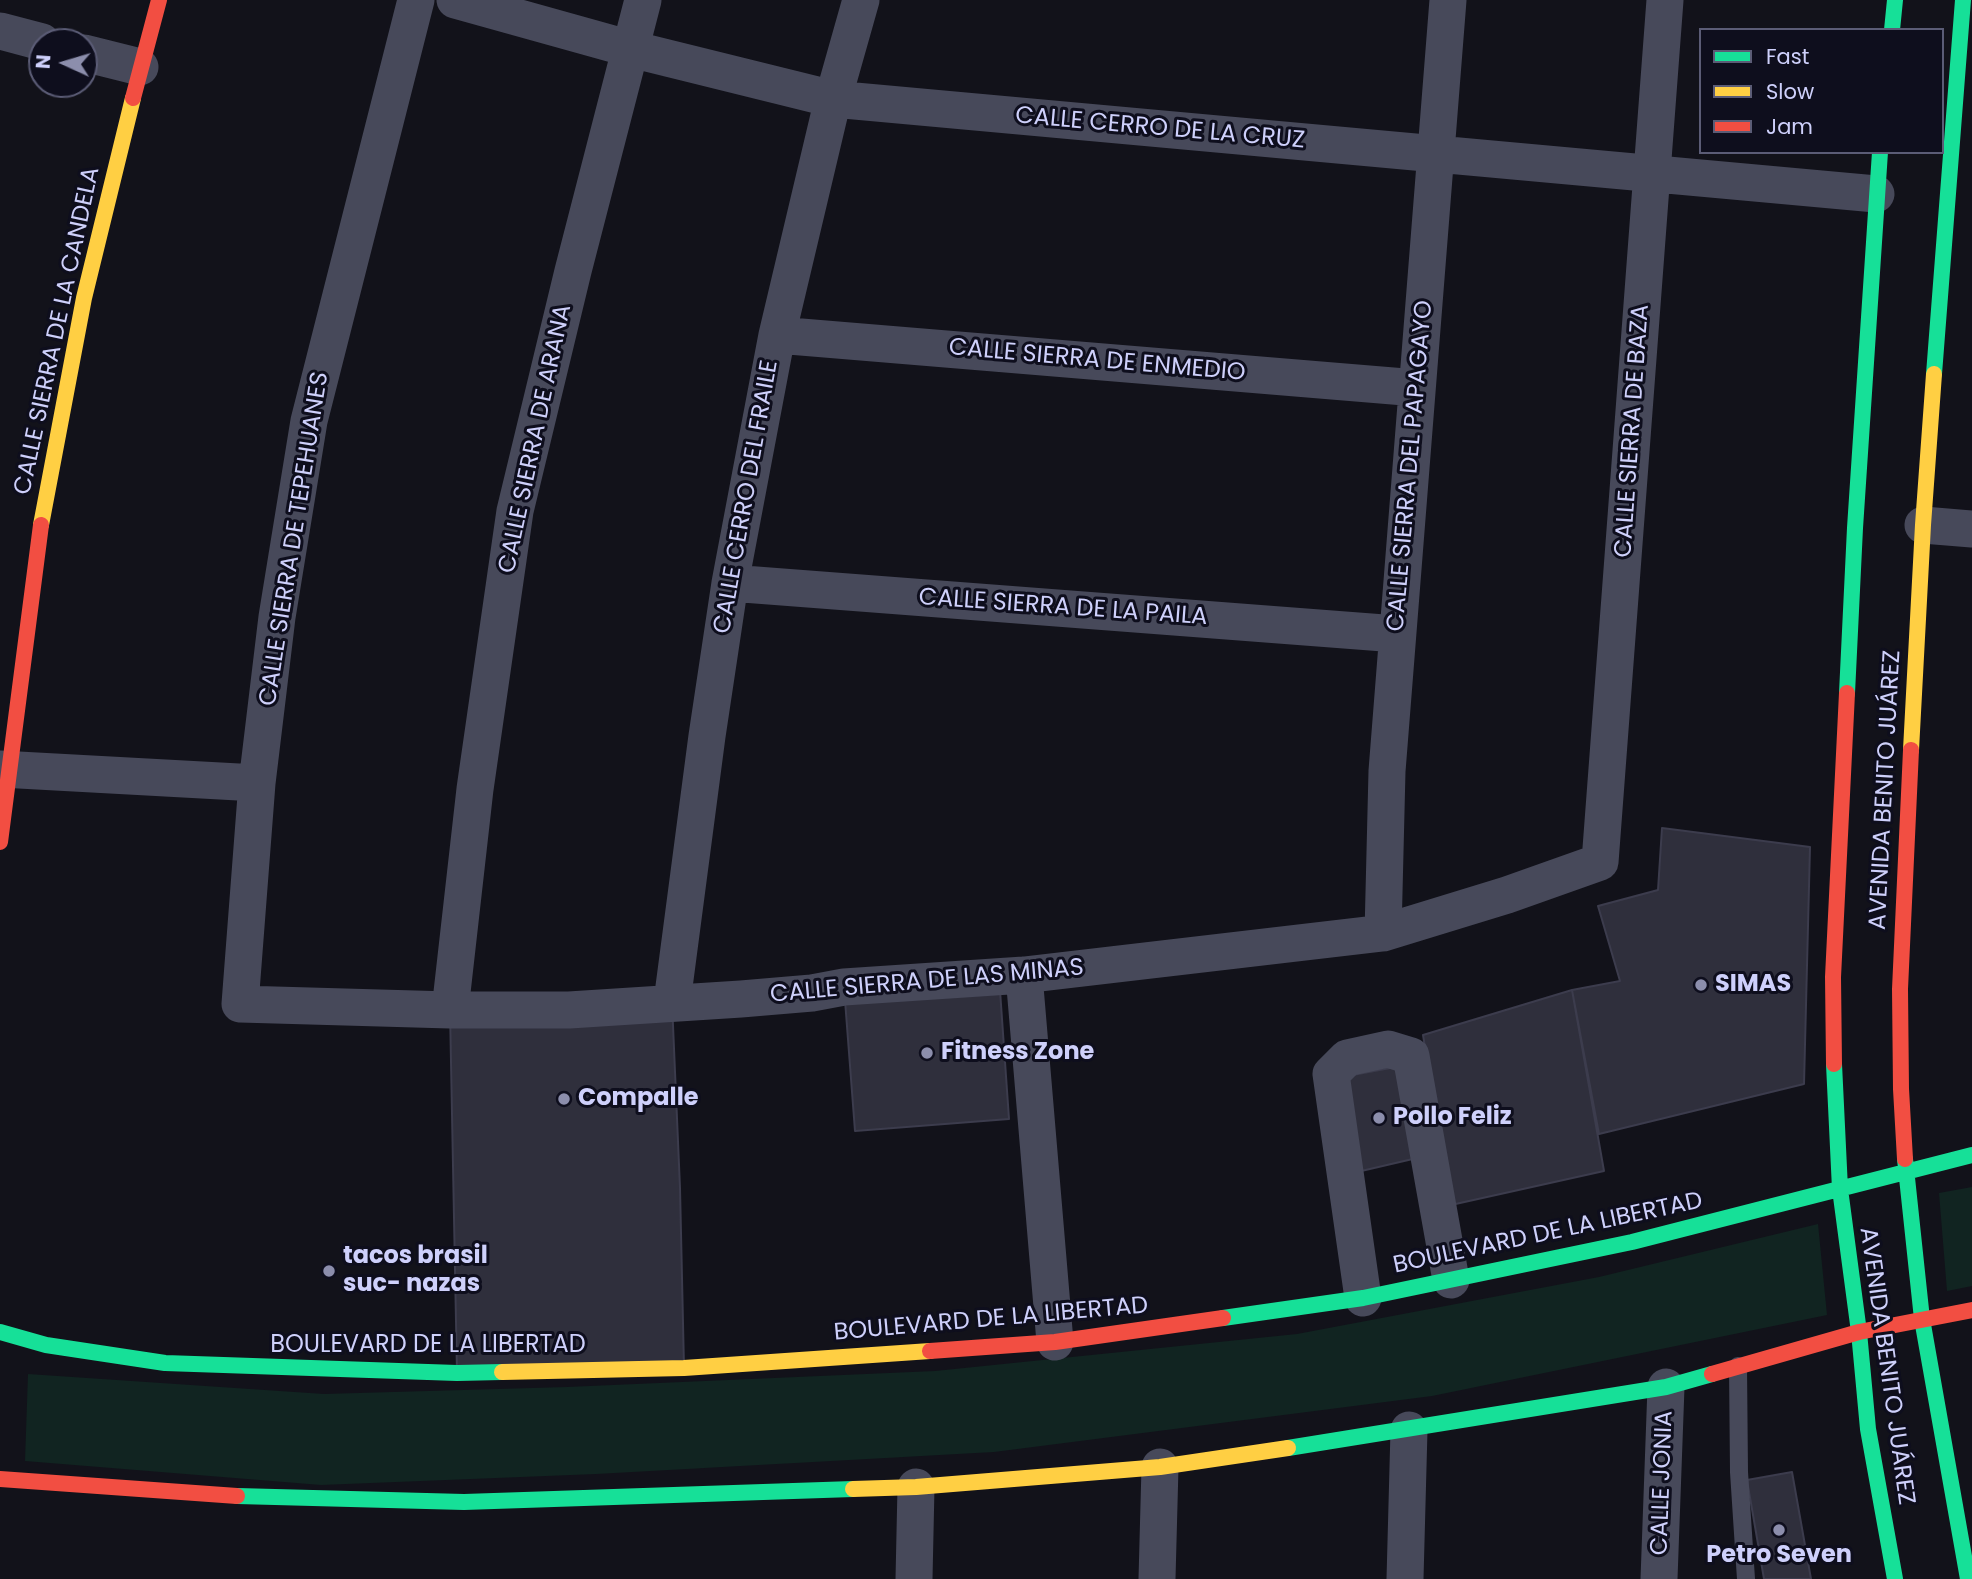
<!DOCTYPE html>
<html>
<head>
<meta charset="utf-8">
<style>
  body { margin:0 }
  #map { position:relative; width:1972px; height:1579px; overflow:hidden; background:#12121a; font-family:Poppins,sans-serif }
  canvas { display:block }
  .legend { position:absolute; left:1699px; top:28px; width:245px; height:126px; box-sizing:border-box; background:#0e0e1d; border:2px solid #5b5c76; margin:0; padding:9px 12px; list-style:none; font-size:21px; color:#ced0fb }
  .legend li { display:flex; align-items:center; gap:14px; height:35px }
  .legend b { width:35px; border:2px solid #5b5c76 }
  .north { position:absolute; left:28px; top:28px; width:70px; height:70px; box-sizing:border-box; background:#0e0e1d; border:2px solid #5b5c76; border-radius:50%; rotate:274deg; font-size:19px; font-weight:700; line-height:28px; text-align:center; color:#ced0fb }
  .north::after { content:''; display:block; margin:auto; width:24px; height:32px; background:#8c8eac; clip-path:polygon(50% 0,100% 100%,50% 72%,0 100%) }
</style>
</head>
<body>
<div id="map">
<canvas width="1972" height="1579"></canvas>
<ul class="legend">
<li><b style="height:9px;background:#16e098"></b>Fast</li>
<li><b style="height:9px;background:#ffcf43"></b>Slow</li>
<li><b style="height:9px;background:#f24e42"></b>Jam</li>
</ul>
<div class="north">N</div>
</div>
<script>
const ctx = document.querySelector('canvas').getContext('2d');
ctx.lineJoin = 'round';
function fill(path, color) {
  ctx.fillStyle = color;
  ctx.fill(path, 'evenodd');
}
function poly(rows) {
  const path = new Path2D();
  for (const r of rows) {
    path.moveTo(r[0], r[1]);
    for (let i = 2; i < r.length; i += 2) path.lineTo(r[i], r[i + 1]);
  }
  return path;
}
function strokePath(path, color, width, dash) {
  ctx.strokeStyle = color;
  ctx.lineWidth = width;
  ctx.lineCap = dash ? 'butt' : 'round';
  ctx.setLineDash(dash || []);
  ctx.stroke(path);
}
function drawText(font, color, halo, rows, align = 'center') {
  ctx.font = font + ' Poppins,sans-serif';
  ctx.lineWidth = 6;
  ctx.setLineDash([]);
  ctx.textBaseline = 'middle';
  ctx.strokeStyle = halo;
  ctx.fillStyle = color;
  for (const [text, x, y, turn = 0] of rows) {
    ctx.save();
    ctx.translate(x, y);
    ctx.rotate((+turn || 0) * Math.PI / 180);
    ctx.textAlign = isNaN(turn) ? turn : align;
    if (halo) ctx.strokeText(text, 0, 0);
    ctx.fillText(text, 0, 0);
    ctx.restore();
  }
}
const green = poly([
  [1972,1187,1972,1286,1947,1291,1939,1193],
  [1818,1224,1827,1315,1432,1396,994,1452,596,1474,321,1485,25,1461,28,1374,324,1394,567,1387,935,1371,1297,1334,1599,1277]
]);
const building = poly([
  [1662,828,1810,847,1804,1084,1599,1134,1572,990,1620,981,1598,906,1658,890,1662,828],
  [999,976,1009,1119,855,1131,844,987,999,976],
  [1572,990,1604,1171,1451,1205,1423,1035,1572,990],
  [672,1002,680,1188,684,1368,457,1373,450,1010,672,1002],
  [1401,1066,1417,1158,1357,1172,1342,1077,1401,1066],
  [1792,1472,1811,1579,1764,1579,1747,1480,1792,1472]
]);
const lane = poly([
  [1738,1366,1739,1472,1746,1579]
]);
const street = poly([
  [416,0,309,421,277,617,257,783,240,1004,450,1010,569,1010,741,999,812,993,844,987,1024,975,1383,933,1507,895,1600,862,1665,0],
  [455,0,631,49,833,99,1876,194],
  [0,31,42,42],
  [84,53,140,67],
  [777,335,1417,388],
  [1923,525,1972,529],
  [730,583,1397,634],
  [0,769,257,783],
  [1383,933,1387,771,1448,0],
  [1024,975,1055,1342],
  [672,1002,707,736,730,583,777,335,833,99,861,0],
  [450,1010,475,789,515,511,573,271,643,0],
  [1363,1298,1331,1074,1347,1058,1388,1049,1411,1056,1451,1280],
  [914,1579,916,1487],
  [1157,1579,1160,1467],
  [1405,1579,1409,1430],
  [1659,1579,1666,1387]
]);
const fast = poly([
  [1892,30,1895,0],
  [1934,374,1963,0],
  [1847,693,1855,528,1880,152],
  [1834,1064,1840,1189,1859,1332,1868,1429,1895,1579],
  [1905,1159,1922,1319,1968,1579],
  [1223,1318,1363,1298,1632,1242,1972,1155],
  [0,1332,46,1345,165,1363,457,1373,502,1372],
  [1288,1448,1666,1387,1712,1374],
  [237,1496,464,1502,853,1489]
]);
const slow = poly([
  [41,525,84,298,133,98],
  [1911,750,1923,525,1934,374],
  [502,1372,684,1368,930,1351],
  [853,1489,916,1487,1160,1467,1288,1448]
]);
const jam = poly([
  [133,98,159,0],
  [0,842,41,525],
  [1834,1064,1833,977,1847,693],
  [1905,1159,1901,1089,1900,989,1911,750],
  [930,1351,1055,1342,1223,1318],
  [1712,1374,1859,1332,1972,1310],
  [0,1479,237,1496]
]);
const markers = [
  [1701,985,7,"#8c8eac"],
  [927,1053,7,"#8c8eac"],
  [564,1099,7,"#8c8eac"],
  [1379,1118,7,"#8c8eac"],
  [329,1271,7,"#8c8eac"],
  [1779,1530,7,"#8c8eac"]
];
const streetNames = [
  ["CALLE CERRO DE LA CRUZ",1160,129,5],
  ["CALLE SIERRA DE LA CANDELA",58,331,-78],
  ["CALLE SIERRA DE ENMEDIO",1097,361,5],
  ["CALLE SIERRA DE BAZA",1633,431,-86],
  ["CALLE SIERRA DE ARANA",536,439,-78],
  ["CALLE SIERRA DEL PAPAGAYO",1411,466,-85],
  ["CALLE CERRO DEL FRAILE",747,497,-80],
  ["CALLE SIERRA DE TEPEHUANES",295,539,-81],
  ["CALLE SIERRA DE LA PAILA",1063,608,4],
  ["AVENIDA BENITO JUÁREZ",1886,790,-87],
  ["CALLE SIERRA DE LAS MINAS",927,982,-5],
  ["BOULEVARD DE LA LIBERTAD",1548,1234,-12],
  ["BOULEVARD DE LA LIBERTAD",991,1320,-5],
  ["BOULEVARD DE LA LIBERTAD",428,1346],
  ["AVENIDA BENITO JUÁREZ",1886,1366,82],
  ["CALLE JONIA",1663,1483,-88]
];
const poiNames = [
  ["SIMAS",1715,985],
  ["Fitness Zone",941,1053],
  ["Compalle",578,1099],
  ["Pollo Feliz",1393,1118],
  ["tacos brasil",343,1257],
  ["suc- nazas",343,1285],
  ["Petro Seven",1779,1556,"center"]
];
fill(green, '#112421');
fill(building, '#2f2f3c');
strokePath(building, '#3c3c4d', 2);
strokePath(lane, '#47495a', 18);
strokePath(street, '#47495a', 37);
strokePath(fast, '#16e098', 16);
strokePath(slow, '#ffcf43', 16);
strokePath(jam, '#f24e42', 16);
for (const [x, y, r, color] of markers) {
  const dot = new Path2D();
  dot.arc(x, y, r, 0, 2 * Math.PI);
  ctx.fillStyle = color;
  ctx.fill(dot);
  strokePath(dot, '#0e0e1d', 2.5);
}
drawText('24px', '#ced0fb', '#0e0e1d', streetNames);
drawText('bold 24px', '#ced0fb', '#0e0e1d', poiNames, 'left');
</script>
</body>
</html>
